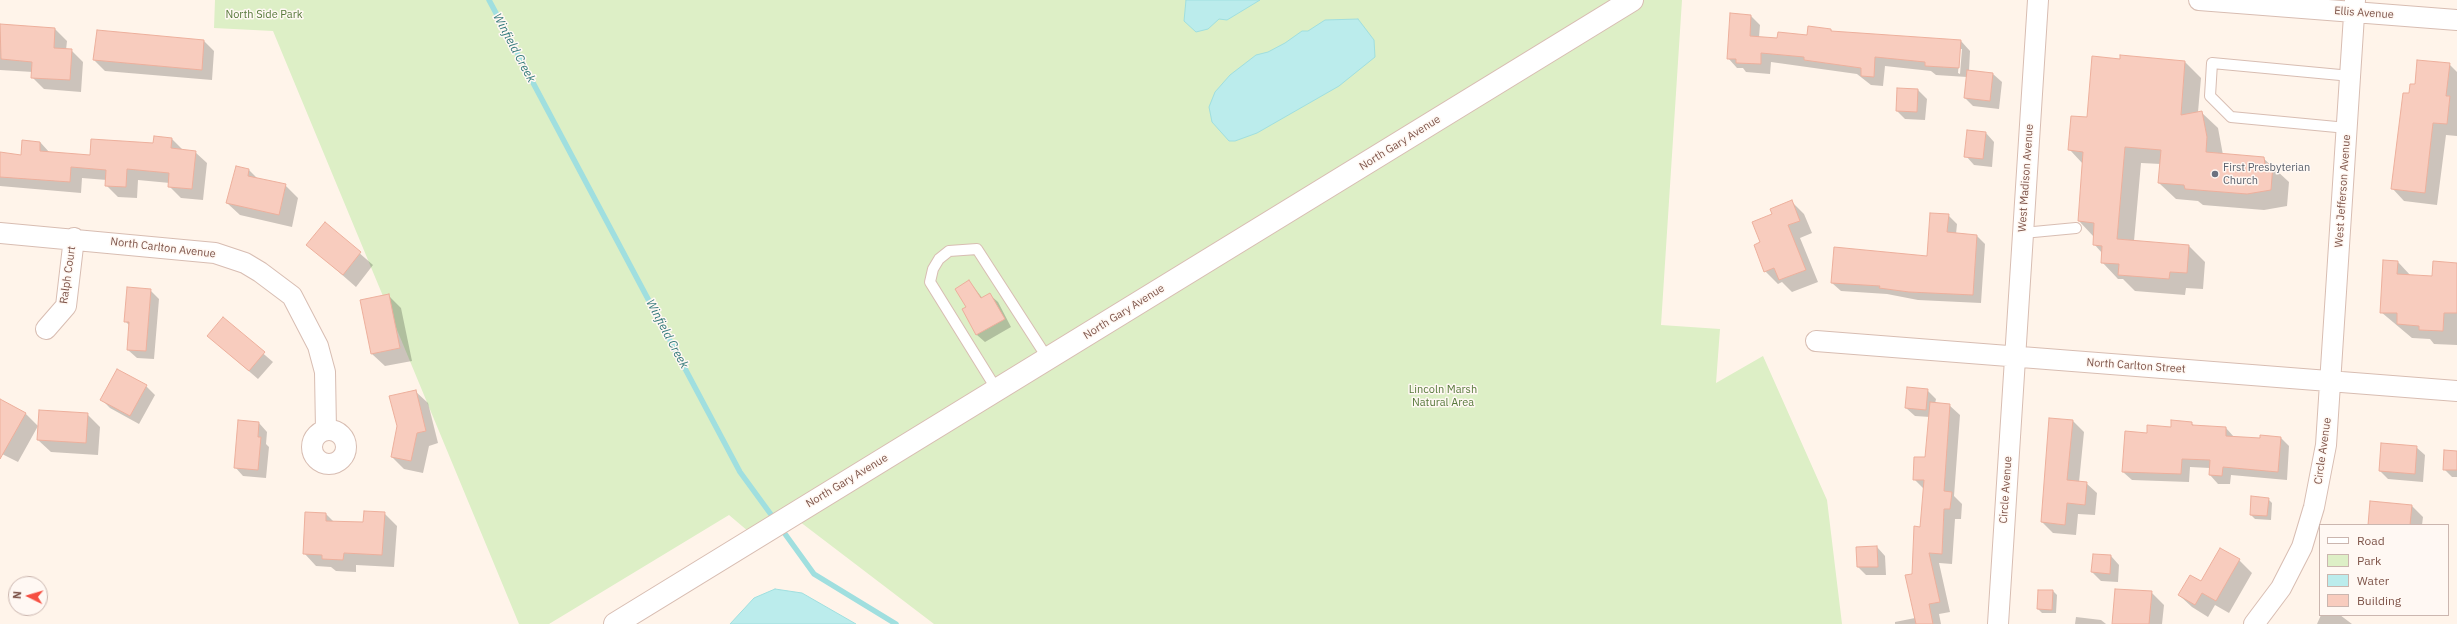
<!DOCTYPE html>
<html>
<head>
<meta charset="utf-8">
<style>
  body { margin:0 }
  #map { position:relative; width:2457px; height:624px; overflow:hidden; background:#fff4ea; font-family:"IBM Plex Sans",sans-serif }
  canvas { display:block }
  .legend { position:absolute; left:2319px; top:524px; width:130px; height:92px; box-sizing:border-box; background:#fff8f3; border:1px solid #cbb6af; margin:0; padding:5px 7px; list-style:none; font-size:12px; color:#7e5449 }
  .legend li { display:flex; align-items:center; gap:8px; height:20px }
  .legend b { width:20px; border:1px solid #cbb6af }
  .north { position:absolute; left:8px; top:576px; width:40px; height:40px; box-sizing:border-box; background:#fff8f3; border:1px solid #cbb6af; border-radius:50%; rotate:275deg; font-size:11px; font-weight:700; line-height:16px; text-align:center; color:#7e5449 }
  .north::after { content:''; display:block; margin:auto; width:14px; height:18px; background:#f64f42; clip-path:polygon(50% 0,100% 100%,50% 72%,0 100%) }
</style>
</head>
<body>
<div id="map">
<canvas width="2457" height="624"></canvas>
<ul class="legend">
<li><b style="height:5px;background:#fff"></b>Road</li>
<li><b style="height:11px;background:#ddefc6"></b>Park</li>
<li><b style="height:11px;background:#bbecec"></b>Water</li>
<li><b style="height:11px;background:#f8ccbe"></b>Building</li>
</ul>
<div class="north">N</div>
</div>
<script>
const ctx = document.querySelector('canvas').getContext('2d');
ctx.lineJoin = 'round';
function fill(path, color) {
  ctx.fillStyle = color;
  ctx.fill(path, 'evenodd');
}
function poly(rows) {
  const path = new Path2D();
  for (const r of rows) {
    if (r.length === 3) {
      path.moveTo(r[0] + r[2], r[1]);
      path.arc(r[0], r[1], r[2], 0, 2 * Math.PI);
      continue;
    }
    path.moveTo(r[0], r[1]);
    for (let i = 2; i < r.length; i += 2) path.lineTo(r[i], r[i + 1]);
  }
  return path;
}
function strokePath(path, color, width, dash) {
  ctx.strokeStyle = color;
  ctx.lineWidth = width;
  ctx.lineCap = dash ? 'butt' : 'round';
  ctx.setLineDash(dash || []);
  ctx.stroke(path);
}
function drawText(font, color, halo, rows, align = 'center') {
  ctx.font = font + ' "IBM Plex Sans",sans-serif';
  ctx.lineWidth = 3;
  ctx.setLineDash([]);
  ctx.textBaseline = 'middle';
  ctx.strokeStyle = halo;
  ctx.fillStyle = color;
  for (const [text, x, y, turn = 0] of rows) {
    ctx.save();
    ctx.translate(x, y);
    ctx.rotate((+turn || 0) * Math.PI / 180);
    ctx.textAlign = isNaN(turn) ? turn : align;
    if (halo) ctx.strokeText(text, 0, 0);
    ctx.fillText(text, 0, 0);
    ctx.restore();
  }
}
const green = poly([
  [215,0,1682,0,1661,325,1720,329,1716,383,1763,356,1827,500,1842,624,934,624,791,515,755,537,729,515,549,624,519,624,273,31,214,28]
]);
const water = poly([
  [1186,0,1260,0,1227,20,1219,19,1208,29,1196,32,1184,21,1186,0],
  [1358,19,1374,40,1375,57,1339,86,1257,133,1235,141,1229,141,1212,122,1209,107,1215,92,1230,75,1256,55,1268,52,1285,43,1302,31,1308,31,1325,20,1358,19],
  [775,589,802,593,856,624,730,624,754,598,775,589]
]);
const shadow = poly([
  [1751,16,1760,25,1759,37,1778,39,1808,36,1831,30,1833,32,1961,41,1970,51,1969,71,1993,74,2002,82,1999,109,1973,106,1965,98,1967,77,1936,75,1931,71,1885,66,1883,86,1871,85,1857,74,1771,62,1770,74,1746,72,1743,68,1737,68,1728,58],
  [1960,49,1962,49,1960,74,1958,73],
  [0,26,55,29,67,41,66,50,71,50,83,62,81,92,44,89,32,77,33,72,0,70],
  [203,40,214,51,212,80,105,71,94,60],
  [2121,60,2185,62,2201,78,2198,112,2201,112,2218,128,2223,155,2263,158,2289,182,2287,206,2264,210,2203,205,2198,201,2176,199,2159,183,2161,164,2141,163,2134,241,2189,246,2205,262,2203,289,2186,288,2185,295,2135,291,2123,279,2118,279,2102,262,2102,253,2094,244,2094,237,2079,221,2083,164,2070,150],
  [2449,64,2457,72,2457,136,2446,135,2437,205,2404,201,2392,188,2409,94,2416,86],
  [1898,89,1918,90,1927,99,1925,120,1905,119,1897,111],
  [1986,133,1994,142,1992,167,1974,165,1966,156],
  [172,139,183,150,195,152,207,163,203,200,181,198,169,186,170,183,138,180,137,198,118,197,106,185,107,180,82,178,81,193,0,186,0,153,22,156,40,142,50,153,91,156,154,145],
  [249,170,258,179,285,185,298,198,292,227,240,215,227,203],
  [1792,202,1804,214,1812,233,1800,238,1818,282,1792,292,1782,282,1778,284,1765,271,1762,243,1774,215],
  [1948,215,1957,224,1956,234,1977,236,1985,244,1981,303,1918,300,1887,294,1841,291,1832,283,1928,258],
  [326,224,373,265,356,287,308,245],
  [2398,262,2411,276,2433,277,2457,265,2457,345,2434,344,2430,339,2412,338,2381,312],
  [969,281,983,299,990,295,998,302,1011,327,985,342,977,335,963,310,968,307],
  [150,290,159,299,154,359,137,358,128,350,130,326,125,321],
  [388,295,401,308,412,361,385,366,372,354],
  [223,319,273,362,258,379,208,336],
  [118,370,146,386,155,395,139,424,110,408,102,400],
  [1927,390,1936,399,1935,404,1949,405,1960,415,1954,496,1962,504,1961,519,1955,519,1952,564,1939,563,1950,612,1939,614,1941,624,1895,624,1895,622,1915,618,1913,575,1921,528,1924,489,1914,479,1926,459,1930,417,1915,416,1906,408],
  [415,391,428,403,438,443,429,446,423,473,404,469,392,457],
  [0,408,25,413,38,426,18,462,0,453],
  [87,414,100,427,98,455,51,452,38,440],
  [2073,421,2084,432,2079,482,2086,483,2097,493,2095,515,2078,514,2076,535,2053,533,2042,522],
  [259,423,267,432,266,444,269,447,266,478,243,476,235,467],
  [2191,423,2196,427,2226,428,2234,437,2261,440,2261,436,2281,438,2289,446,2287,480,2231,475,2230,484,2218,484,2210,475,2210,468,2190,467,2189,482,2132,480,2123,472,2148,434],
  [2416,447,2425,455,2423,482,2388,479,2380,471],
  [2457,452,2457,477,2452,477,2444,469],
  [2268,499,2272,503,2271,520,2255,519,2251,515],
  [2412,506,2423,517,2422,525,2369,525],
  [306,513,326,514,334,522,364,524,384,513,397,526,394,567,356,565,356,572,336,571,331,567,316,566,304,553],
  [1877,547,1885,556,1886,575,1866,575,1858,567],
  [2221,549,2239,560,2252,573,2229,613,2215,605,2208,617,2192,607,2179,595,2201,583],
  [2111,556,2119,565,2118,582,2101,581,2092,572],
  [2053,591,2057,595,2056,613,2042,613,2038,609],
  [2151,592,2164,605,2162,624,2113,624],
  [2321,615,2340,615,2352,624,2317,624],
  [2076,617,2101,620,2106,624,2075,624]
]);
const stream = poly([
  [489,0,740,472,775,520],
  [780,527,814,574,896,624]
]);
const building = poly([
  [1730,13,1751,15,1750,36,1777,38,1778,32,1807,35,1808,26,1831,29,1831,31,1961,40,1959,68,1925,66,1925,62,1875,57,1874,77,1861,76,1861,68,1804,60,1804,57,1761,53,1761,64,1736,63,1736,59,1727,59,1730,13],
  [0,24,55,28,54,48,72,49,70,80,31,78,32,62,1,59,0,24],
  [97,30,204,40,202,70,93,60,97,30],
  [2120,55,2185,61,2181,115,2202,111,2207,137,2206,152,2264,157,2265,164,2273,164,2271,190,2247,194,2185,189,2184,185,2158,183,2161,150,2125,147,2117,239,2189,245,2187,273,2170,272,2169,279,2118,275,2119,264,2101,263,2102,246,2093,245,2094,223,2078,221,2083,152,2068,150,2071,116,2087,117,2092,56,2120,59,2120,55],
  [2417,60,2450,63,2446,96,2450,96,2447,124,2433,123,2425,193,2391,189,2403,93,2409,93,2410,84,2415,84,2417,60],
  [1967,70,1993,73,1990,101,1964,98,1967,70],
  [1897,88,1918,89,1917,112,1896,111,1897,88],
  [1967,130,1986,132,1983,159,1964,157,1967,130],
  [154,136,172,138,171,148,196,151,192,189,168,187,169,173,127,169,126,187,105,186,106,170,71,167,70,182,0,177,0,152,21,155,22,140,40,142,40,151,90,155,91,139,153,143,154,136],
  [236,166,249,169,248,176,286,184,279,215,226,203,236,166],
  [1792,200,1800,221,1788,225,1806,270,1779,280,1774,268,1764,272,1754,245,1760,242,1752,222,1772,214,1770,209,1792,200],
  [1930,213,1949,214,1947,232,1977,235,1973,295,1909,292,1879,288,1880,286,1831,283,1834,247,1927,256,1930,213],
  [325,222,361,252,343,275,306,245,325,222],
  [2383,260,2398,261,2397,274,2432,276,2433,261,2457,263,2457,313,2444,313,2443,331,2419,330,2419,326,2397,324,2397,313,2380,313,2383,260],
  [969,280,981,298,990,293,1005,319,976,335,962,309,966,307,955,289,969,280],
  [127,287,151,289,146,351,127,350,129,322,124,322,127,287],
  [389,294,400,348,371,354,360,300,389,294],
  [223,317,265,352,249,371,207,336,223,317],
  [117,369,147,385,130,416,100,400,117,369],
  [1907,387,1928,389,1926,410,1905,408,1907,387],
  [416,390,426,431,417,433,411,461,391,457,397,426,389,396,416,390],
  [0,399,26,413,0,459,0,399],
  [1930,402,1950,404,1944,491,1952,492,1950,509,1944,509,1942,554,1929,553,1940,602,1929,604,1933,624,1916,624,1905,575,1912,574,1914,526,1920,527,1924,480,1913,480,1914,457,1925,457,1930,402],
  [39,410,88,413,86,443,37,440,39,410],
  [2049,418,2073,420,2067,480,2087,482,2085,505,2067,503,2065,525,2041,522,2049,418],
  [238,420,259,422,258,437,261,437,258,470,234,468,238,420],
  [2171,420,2192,422,2192,425,2226,427,2226,436,2260,438,2260,435,2281,437,2278,472,2223,467,2222,476,2209,475,2210,460,2182,459,2181,474,2122,472,2125,431,2147,433,2147,425,2171,427,2171,420],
  [2381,443,2417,446,2415,474,2379,471,2381,443],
  [2444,450,2457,451,2457,470,2443,470,2444,450],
  [2251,496,2269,498,2267,516,2250,515,2251,496],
  [2370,501,2412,505,2410,525,2368,525,2370,501],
  [364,511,385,512,382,555,344,553,343,560,322,559,322,555,303,554,305,512,326,513,326,521,363,522,364,511],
  [1877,546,1878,567,1857,567,1856,547,1877,546],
  [2220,548,2240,559,2216,601,2202,593,2195,605,2178,595,2190,575,2201,581,2220,548],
  [2093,554,2111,555,2110,574,2091,572,2093,554],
  [2115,589,2152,591,2149,624,2112,624,2115,589],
  [2038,590,2053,590,2052,610,2037,609,2038,590]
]);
const service = poly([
  [2347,128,2231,117,2210,96,2212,63,2351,76],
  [2023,233,2076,228],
  [997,390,930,282,933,269,939,259,949,251,977,249,1048,359]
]);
const minor = poly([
  [2199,0,2457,20],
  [0,233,215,253,245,263,260,272,292,296,318,346,325,372,326,430],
  [46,329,66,306,74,238],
  [1816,341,2457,391],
  [329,447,17],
  [1998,624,2038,0],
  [2254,624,2281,588,2302,547,2314,507,2326,445,2355,0]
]);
const tertiary = poly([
  [615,624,1632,0]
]);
const markers = [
  [2215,174,4,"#6b7280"]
];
const streetNames = [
  ["Ellis Avenue",2364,13,4],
  ["North Gary Avenue",1400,143,-32],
  ["West Madison Avenue",2026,178,-86],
  ["West Jefferson Avenue",2343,191,-86],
  ["North Carlton Avenue",163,248,7],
  ["Ralph Court",68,275,-82],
  ["North Gary Avenue",1124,312,-32],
  ["North Carlton Street",2136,366,4],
  ["Circle Avenue",2323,451,-82],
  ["North Gary Avenue",847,481,-31],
  ["Circle Avenue",2006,490,-86]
];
const parkNames = [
  ["North Side Park",264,15],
  ["Lincoln Marsh",1443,390],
  ["Natural Area",1443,403]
];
const worshipNames = [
  ["First Presbyterian",2223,168],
  ["Church",2223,181]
];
const waterNames = [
  ["Winfield Creek",514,48,62],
  ["Winfield Creek",667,334,62]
];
fill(green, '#ddefc6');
fill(water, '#bbecec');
strokePath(water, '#a0dfdf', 1);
fill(shadow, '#0003');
strokePath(stream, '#a0dfdf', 5.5);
fill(building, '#f8ccbe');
strokePath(building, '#edaf9c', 1);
strokePath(service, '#d8bdb2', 12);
strokePath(minor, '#d8bdb2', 22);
strokePath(tertiary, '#d8bdb2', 24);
strokePath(service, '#fff', 10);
strokePath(minor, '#fff', 20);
strokePath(tertiary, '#fff', 22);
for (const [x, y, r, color] of markers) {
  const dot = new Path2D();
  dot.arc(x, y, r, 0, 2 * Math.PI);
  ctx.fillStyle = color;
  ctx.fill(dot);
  strokePath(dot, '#fff8f3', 1.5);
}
drawText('11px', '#7e5449', '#fff8f3', streetNames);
drawText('11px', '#56783a', '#fff8f3', parkNames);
drawText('11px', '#5b616d', '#fff8f3', worshipNames, 'left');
drawText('italic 12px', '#377c7d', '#fff8f3', waterNames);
</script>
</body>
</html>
